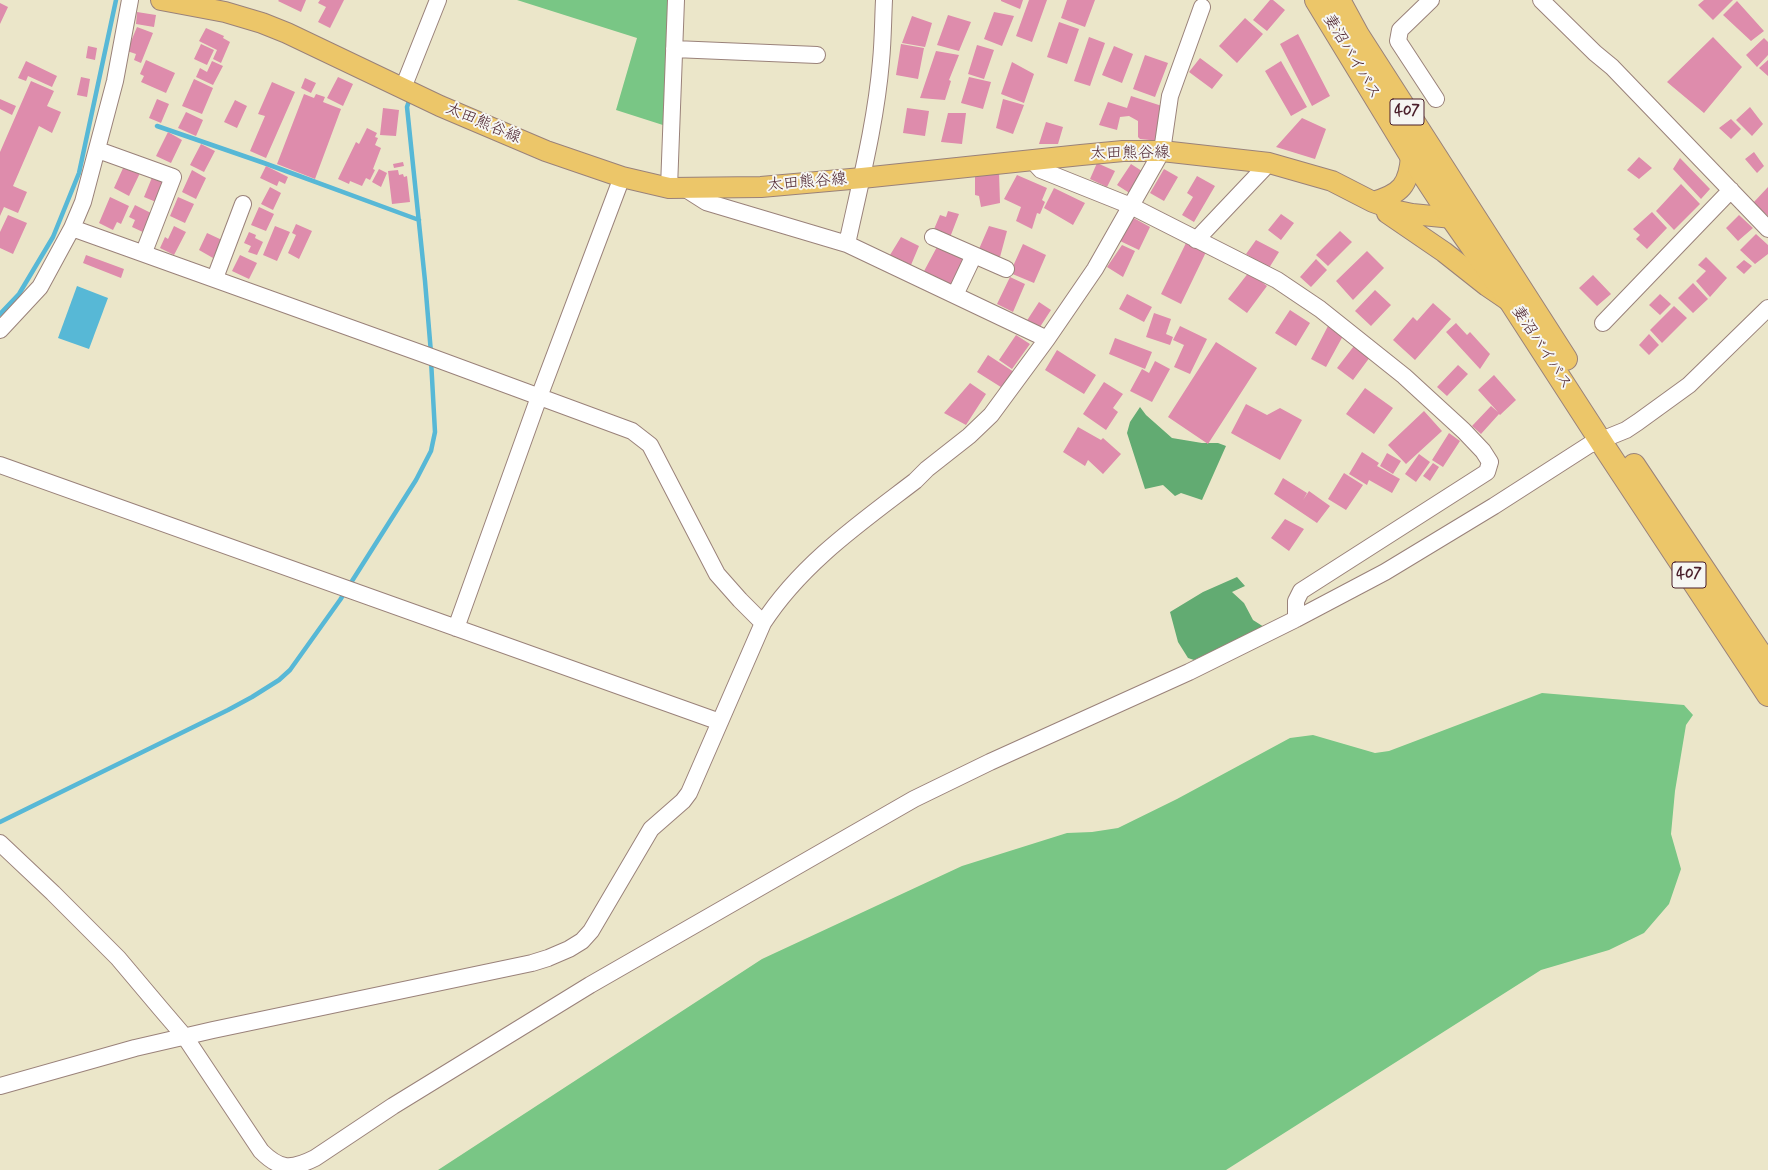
<!DOCTYPE html>
<html>
<head>
<meta charset="utf-8">
<style>
  body { margin:0 }
  canvas { display:block; background:#ebe6c9 }
</style>
</head>
<body>
<canvas width="1768" height="1170"></canvas>
<script>
const g = document.querySelector('canvas').getContext('2d');
g.lineJoin = 'round';
function fill(path, color) {
  g.fillStyle = color;
  g.fill(path, 'evenodd');
}
function strokePath(path, color, width, dash) {
  g.strokeStyle = color;
  g.lineWidth = width;
  g.lineCap = dash ? 'butt' : 'round';
  g.setLineDash(dash || []);
  g.stroke(path);
}
function drawText(font, color, halo, rows, align = 'center') {
  g.font = font + ' Mynerve,"Klee One",sans-serif';
  g.lineWidth = 4;
  g.setLineDash([]);
  g.textBaseline = 'middle';
  g.strokeStyle = halo;
  g.fillStyle = color;
  for (const [text, x, y, turn = 0] of rows) {
    g.save();
    g.translate(x, y);
    g.rotate((+turn || 0) * Math.PI / 180);
    g.textAlign = isNaN(turn) ? turn : align;
    if (halo) g.strokeText(text, 0, 0);
    g.fillText(text, 0, 0);
    g.restore();
  }
}
const green = new Path2D(`
  M 517,0 L 672,0 L 666,126 L 616,110 L 637,38 Z
  M 1542,693 L 1684,705 L 1693,715 L 1686,725 L 1675,791 L 1671,834 L 1681,869 L 1669,904 L 1644,933 L 1609,950 L 1541,970 L 1226,1170 L 438,1170 L 762,959 L 962,866 L 1067,833 L 1092,832 L 1118,828 L 1177,799 L 1290,738 L 1313,735 L 1375,753 L 1389,751 Z`);
const forest = new Path2D(`
  M 1140,407 L 1146,415 L 1172,438 L 1202,443 L 1218,443 L 1226,446 L 1202,500 L 1181,493 L 1175,496 L 1163,485 L 1145,489 L 1127,433 L 1130,422 Z
  M 1237,577 L 1245,586 L 1232,592 L 1244,603 L 1253,620 L 1264,627 L 1194,660 L 1188,658 L 1178,642 L 1170,612 L 1203,592 Z`);
const water = new Path2D(`
  M 77,286 L 108,298 L 89,349 L 58,338 Z`);
const stream = new Path2D(`
  M 410,98 L 407,107 L 425,281 L 431,353
  M 157,126 L 264,163 L 419,220
  M 0,314 L 19,294 L 53,237 L 79,173 L 116,0
  M 0,822 L 228,710 L 252,697 L 279,680 L 290,670 L 340,600 L 416,480 L 431,451 L 435,432 L 431,360`);
const building = new Path2D(`
  M 279,0 L 306,0 L 301,12 L 278,1 Z
  M 320,0 L 344,0 L 330,28 L 318,22 L 326,7 L 318,3 Z
  M 1001,0 L 1023,0 L 1020,9 L 1001,1 Z
  M 1029,0 L 1047,0 L 1032,42 L 1016,36 Z
  M 1067,0 L 1095,0 L 1085,27 L 1061,18 Z
  M 1270,0 L 1273,0 L 1285,10 L 1267,31 L 1253,20 Z
  M 1704,0 L 1733,0 L 1713,20 L 1698,5 Z
  M 1737,1 L 1764,31 L 1751,41 L 1723,15 Z
  M 0,3 L 8,7 L 0,24 Z
  M 137,12 L 156,15 L 154,27 L 136,24 Z
  M 994,12 L 1014,16 L 1002,46 L 984,39 Z
  M 948,15 L 971,22 L 959,51 L 937,45 Z
  M 912,16 L 932,23 L 925,47 L 902,43 Z
  M 1245,18 L 1263,34 L 1237,63 L 1219,46 Z
  M 1059,22 L 1079,29 L 1067,64 L 1047,57 Z
  M 137,27 L 153,33 L 141,63 L 134,60 L 136,54 L 127,51 Z
  M 206,28 L 224,36 L 223,38 L 230,42 L 221,63 L 213,59 L 217,50 L 199,41 Z
  M 1298,34 L 1330,96 L 1312,106 L 1280,44 Z
  M 1089,37 L 1105,43 L 1090,86 L 1074,81 Z
  M 1713,37 L 1742,67 L 1704,113 L 1667,82 Z
  M 1764,38 L 1768,42 L 1768,55 L 1757,67 L 1746,55 Z
  M 201,44 L 214,50 L 207,65 L 194,59 Z
  M 901,44 L 924,48 L 918,79 L 896,75 Z
  M 977,45 L 994,50 L 984,79 L 968,74 Z
  M 88,46 L 97,48 L 95,60 L 86,58 Z
  M 1114,46 L 1133,54 L 1122,83 L 1102,75 Z
  M 936,51 L 959,55 L 949,80 L 951,81 L 945,100 L 920,98 Z
  M 1145,55 L 1168,63 L 1155,97 L 1133,89 Z
  M 1200,58 L 1223,75 L 1212,89 L 1189,72 Z
  M 146,60 L 175,73 L 166,93 L 141,82 L 144,76 L 140,74 Z
  M 1768,60 L 1768,76 L 1759,68 Z
  M 26,61 L 57,76 L 52,87 L 28,76 L 26,81 L 18,78 Z
  M 212,61 L 223,66 L 213,85 L 196,77 L 200,68 L 207,72 Z
  M 1281,61 L 1307,107 L 1291,116 L 1265,71 Z
  M 1012,62 L 1034,74 L 1024,103 L 1001,94 Z
  M 81,77 L 90,79 L 87,97 L 77,95 Z
  M 338,77 L 353,84 L 343,106 L 327,98 Z
  M 969,77 L 991,82 L 983,109 L 961,103 Z
  M 305,78 L 316,83 L 311,93 L 301,88 Z
  M 194,79 L 213,88 L 202,114 L 182,106 Z
  M 31,81 L 54,91 L 47,106 L 61,112 L 52,133 L 39,126 L 13,186 L 27,192 L 18,213 L 4,207 L 0,216 L 0,152 Z
  M 272,82 L 295,92 L 266,158 L 250,151 L 265,116 L 258,114 Z
  M 304,94 L 314,98 L 316,94 L 325,97 L 323,102 L 341,109 L 315,179 L 277,164 Z
  M 1131,96 L 1162,106 L 1159,141 L 1140,139 L 1138,137 L 1138,121 L 1129,116 L 1120,117 L 1117,130 L 1099,125 L 1108,102 L 1127,108 Z
  M 0,99 L 16,106 L 12,115 L 0,109 Z
  M 157,99 L 169,104 L 161,123 L 149,118 Z
  M 1003,99 L 1024,105 L 1013,134 L 996,128 Z
  M 235,100 L 247,106 L 237,128 L 224,122 Z
  M 1750,107 L 1763,124 L 1752,136 L 1736,120 Z
  M 383,108 L 399,110 L 396,136 L 380,135 Z
  M 907,108 L 929,111 L 925,136 L 903,133 Z
  M 186,112 L 203,120 L 196,136 L 178,128 Z
  M 948,113 L 966,113 L 962,144 L 941,142 Z
  M 1302,118 L 1326,129 L 1315,159 L 1276,147 Z
  M 1731,119 L 1741,129 L 1731,139 L 1719,128 Z
  M 1046,122 L 1063,127 L 1058,144 L 1039,144 Z
  M 367,128 L 377,133 L 375,137 L 378,138 L 375,145 L 381,148 L 373,169 L 375,170 L 370,180 L 366,178 L 362,186 L 350,181 L 349,184 L 338,179 L 356,142 L 359,144 Z
  M 168,132 L 182,140 L 171,163 L 156,156 Z
  M 201,144 L 215,151 L 204,172 L 190,165 Z
  M 1754,152 L 1764,166 L 1757,173 L 1745,159 Z
  M 1639,157 L 1652,168 L 1639,179 L 1627,170 Z
  M 1680,158 L 1710,189 L 1701,199 L 1673,169 Z
  M 403,162 L 404,166 L 394,168 L 393,164 Z
  M 1097,163 L 1115,171 L 1107,187 L 1090,179 Z
  M 1131,164 L 1145,173 L 1131,194 L 1117,185 Z
  M 124,166 L 140,173 L 129,196 L 114,188 Z
  M 266,166 L 288,177 L 285,184 L 279,181 L 277,186 L 260,178 Z
  M 379,169 L 387,173 L 381,187 L 372,182 Z
  M 1164,169 L 1178,177 L 1164,201 L 1150,193 Z
  M 192,170 L 206,178 L 196,199 L 182,192 Z
  M 398,170 L 399,175 L 403,174 L 404,177 L 407,176 L 410,202 L 392,204 L 388,171 Z
  M 999,172 L 1000,203 L 981,207 L 979,196 L 975,195 L 975,176 Z
  M 153,175 L 165,180 L 156,202 L 144,197 Z
  M 1017,175 L 1047,188 L 1042,200 L 1045,202 L 1040,214 L 1037,213 L 1032,229 L 1016,221 L 1021,207 L 1004,199 Z
  M 1197,176 L 1215,186 L 1194,222 L 1182,215 L 1193,197 L 1187,193 Z
  M 1681,184 L 1700,204 L 1674,230 L 1656,211 Z
  M 270,187 L 281,193 L 273,210 L 261,204 Z
  M 1768,187 L 1768,216 L 1753,203 Z
  M 1054,188 L 1085,203 L 1073,225 L 1044,208 Z
  M 110,197 L 129,206 L 121,224 L 117,222 L 113,230 L 99,223 Z
  M 178,197 L 194,204 L 185,223 L 170,216 Z
  M 135,205 L 153,214 L 145,233 L 132,227 L 135,220 L 129,217 Z
  M 259,207 L 274,214 L 266,231 L 251,225 Z
  M 948,211 L 959,214 L 949,240 L 932,234 L 940,215 L 946,217 Z
  M 1652,212 L 1667,228 L 1647,249 L 1636,239 L 1640,235 L 1633,229 Z
  M 1281,214 L 1294,223 L 1281,240 L 1268,230 Z
  M 8,215 L 27,223 L 13,254 L 0,248 L 0,232 Z
  M 1739,215 L 1753,228 L 1738,241 L 1726,228 Z
  M 1130,216 L 1150,227 L 1139,250 L 1118,240 Z
  M 296,224 L 312,231 L 299,259 L 288,253 L 296,235 L 292,233 Z
  M 174,226 L 186,232 L 174,255 L 160,248 L 165,237 L 168,239 Z
  M 275,226 L 290,232 L 277,261 L 263,255 Z
  M 989,226 L 1007,231 L 1000,257 L 979,249 Z
  M 1340,231 L 1352,242 L 1328,266 L 1316,255 Z
  M 249,232 L 256,235 L 255,238 L 263,242 L 257,255 L 248,252 L 251,246 L 244,243 Z
  M 207,233 L 222,240 L 213,258 L 199,250 Z
  M 1756,234 L 1768,245 L 1768,254 L 1755,264 L 1740,250 Z
  M 901,237 L 919,246 L 911,265 L 890,255 Z
  M 1256,240 L 1279,252 L 1269,268 L 1246,254 Z
  M 1186,243 L 1206,252 L 1181,304 L 1161,294 Z
  M 1023,244 L 1046,255 L 1034,283 L 1010,273 Z
  M 938,245 L 966,255 L 952,287 L 923,273 Z
  M 1122,245 L 1135,251 L 1123,277 L 1107,267 Z
  M 1367,251 L 1384,268 L 1353,300 L 1336,281 Z
  M 86,255 L 124,269 L 121,278 L 83,263 Z
  M 240,255 L 257,263 L 249,279 L 232,271 Z
  M 1706,257 L 1727,278 L 1710,297 L 1696,281 L 1706,271 L 1698,265 Z
  M 1316,259 L 1327,270 L 1311,287 L 1300,277 Z
  M 1744,260 L 1752,266 L 1744,274 L 1736,267 Z
  M 1249,272 L 1267,286 L 1247,313 L 1228,299 Z
  M 1593,275 L 1611,294 L 1597,306 L 1579,288 Z
  M 1010,277 L 1025,284 L 1013,312 L 997,304 Z
  M 1693,283 L 1708,299 L 1693,313 L 1678,298 Z
  M 1375,290 L 1391,305 L 1371,326 L 1355,311 Z
  M 1127,294 L 1152,307 L 1144,322 L 1119,309 Z
  M 1660,294 L 1671,304 L 1660,315 L 1649,305 Z
  M 1039,302 L 1051,310 L 1038,330 L 1026,322 Z
  M 1433,303 L 1451,319 L 1415,360 L 1393,340 L 1413,317 L 1417,321 Z
  M 1674,306 L 1687,318 L 1662,343 L 1650,330 Z
  M 1290,310 L 1310,323 L 1296,346 L 1275,333 Z
  M 1154,313 L 1171,319 L 1166,334 L 1173,337 L 1170,345 L 1146,337 Z
  M 1456,323 L 1467,335 L 1470,332 L 1490,354 L 1480,369 L 1446,332 Z
  M 1180,326 L 1207,339 L 1190,374 L 1174,367 L 1184,345 L 1173,340 Z
  M 1328,326 L 1344,334 L 1326,367 L 1311,359 Z
  M 1649,334 L 1659,345 L 1649,355 L 1639,345 Z
  M 1016,335 L 1030,344 L 1012,369 L 999,360 Z
  M 1115,338 L 1152,352 L 1145,369 L 1109,354 Z
  M 1216,342 L 1257,368 L 1208,444 L 1168,417 Z
  M 1354,346 L 1370,357 L 1353,380 L 1337,368 Z
  M 1057,350 L 1096,375 L 1084,394 L 1045,370 Z
  M 988,355 L 1014,372 L 1004,389 L 977,372 Z
  M 1155,361 L 1170,369 L 1152,402 L 1130,391 L 1142,369 L 1149,373 Z
  M 1458,365 L 1468,374 L 1447,396 L 1437,387 Z
  M 1494,375 L 1516,400 L 1500,415 L 1499,414 L 1481,434 L 1472,426 L 1491,406 L 1498,412 L 1478,390 Z
  M 1104,382 L 1123,394 L 1113,408 L 1118,412 L 1106,430 L 1083,414 Z
  M 970,383 L 986,394 L 966,425 L 944,413 Z
  M 1365,388 L 1393,408 L 1374,434 L 1346,414 Z
  M 1246,404 L 1267,415 L 1280,408 L 1302,420 L 1280,460 L 1231,433 Z
  M 1424,411 L 1442,431 L 1406,464 L 1388,445 Z
  M 1078,427 L 1101,440 L 1103,438 L 1121,454 L 1103,474 L 1088,460 L 1085,466 L 1063,452 Z
  M 1449,433 L 1460,441 L 1443,467 L 1432,460 Z
  M 1362,452 L 1379,463 L 1377,466 L 1400,479 L 1392,493 L 1369,480 L 1367,485 L 1349,474 Z
  M 1387,453 L 1401,461 L 1393,474 L 1380,466 Z
  M 1419,454 L 1430,462 L 1416,482 L 1405,474 Z
  M 1433,463 L 1439,467 L 1430,481 L 1423,476 Z
  M 1344,473 L 1363,485 L 1346,510 L 1328,499 Z
  M 1283,478 L 1307,493 L 1303,500 L 1309,491 L 1330,506 L 1317,523 L 1274,494 Z
  M 1285,519 L 1304,529 L 1289,551 L 1271,538 Z`);
const minor = new Path2D(`
  M 1431,0 L 1400,30 L 1398,41 L 1436,99
  M 1541,0 L 1595,53 L 1612,67 L 1768,229
  M 674,49 L 817,55
  M 403,88 L 438,0
  M 98,150 L 173,177 L 144,252
  M 1031,159 L 1041,170 L 1131,206 L 1277,280 L 1320,309 L 1404,376 L 1464,431 L 1483,451 L 1490,462 L 1487,472 L 1301,591 L 1296,601 L 1296,619
  M 669,188 L 676,0
  M 684,188 L 706,202 L 847,244 L 1047,339
  M 72,228 L 426,355 L 632,431 L 650,445 L 717,574 L 740,600 L 763,623
  M 933,237 L 1006,269
  M 1196,240 L 1269,163
  M 847,244 C 860,184 876,122 881,61 C 883,41 883,20 884,0
  M 215,278 L 243,204
  M 955,295 L 974,255
  M 1603,323 L 1731,190
  M 0,330 L 40,287 L 72,228 L 83,202 L 115,81 L 130,0
  M 0,465 L 720,722
  M 456,628 L 539,397 L 622,177
  M 0,843 L 53,893 L 118,958 L 161,1009 L 185,1037 L 261,1151 C 280,1170 291,1170 315,1158 L 393,1106 L 590,985 L 914,799 L 990,762 L 1189,672 L 1296,619 L 1385,572 L 1494,506 L 1589,445 L 1626,430 L 1638,422 L 1689,385 L 1768,308
  M 0,1086 L 135,1048 L 213,1030 L 532,963 L 548,958 L 569,949 L 582,941 L 591,931 L 651,829 L 683,801 L 689,793 L 763,623 C 801,564 860,523 915,481 L 927,469 L 969,436 L 991,415 L 1047,339 L 1095,269 L 1162,151 L 1170,96 L 1202,7`);
const major = new Path2D(`
  M 161,0 L 225,12 L 262,23 L 287,33 L 440,106 L 546,151 L 622,177 L 669,188 L 761,187 L 862,178 L 1081,155 L 1123,151 L 1162,151 L 1269,163 L 1332,181 L 1373,202 L 1398,211 L 1412,214 L 1463,219
  M 1373,202 C 1401,194 1409,185 1411,156
  M 1387,213 L 1444,252 L 1487,286 L 1509,301`);
const highway = new Path2D(`
  M 1316,0 L 1411,156 L 1451,217 L 1510,301 L 1607,451 L 1768,695
  M 1339,0 L 1358,35 L 1566,359
  M 1634,465 L 1768,665`);
const shields = [
  [1407,112,34],
  [1689,575,34]
];
const shieldNames = [
  ["407",1407,112],
  ["407",1689,575]
];
const streetNames = [
  ["妻沼バイパス",1351,57,59],
  ["太田熊谷線",483,124,23],
  ["太田熊谷線",1130,154,-1],
  ["太田熊谷線",807,183,-5],
  ["妻沼バイパス",1541,348,57]
];
fill(green, '#79c685');
fill(forest, '#62ab72');
fill(water, '#57b8d6');
strokePath(stream, '#57b8d6', 4.5);
fill(building, '#de8cac');
strokePath(minor, '#9a827a', 18);
strokePath(major, '#9a827a', 22);
strokePath(highway, '#9a827a', 24);
strokePath(minor, '#fff', 16);
strokePath(major, '#ecc669', 20);
strokePath(highway, '#ecc669', 22);
for (const [x, y, w] of shields) {
  const box = new Path2D();
  box.roundRect(x - w / 2, y - 13, w, 26, 3);
  g.fillStyle = '#f6f6f2';
  g.fill(box);
  strokePath(box, '#4a1f2b', 1);
}
drawText('bold 15px', '#4a1f2b', null, shieldNames);
drawText('16px', '#4a1f2b', '#f6f6f2', streetNames);
</script>
</body>
</html>
